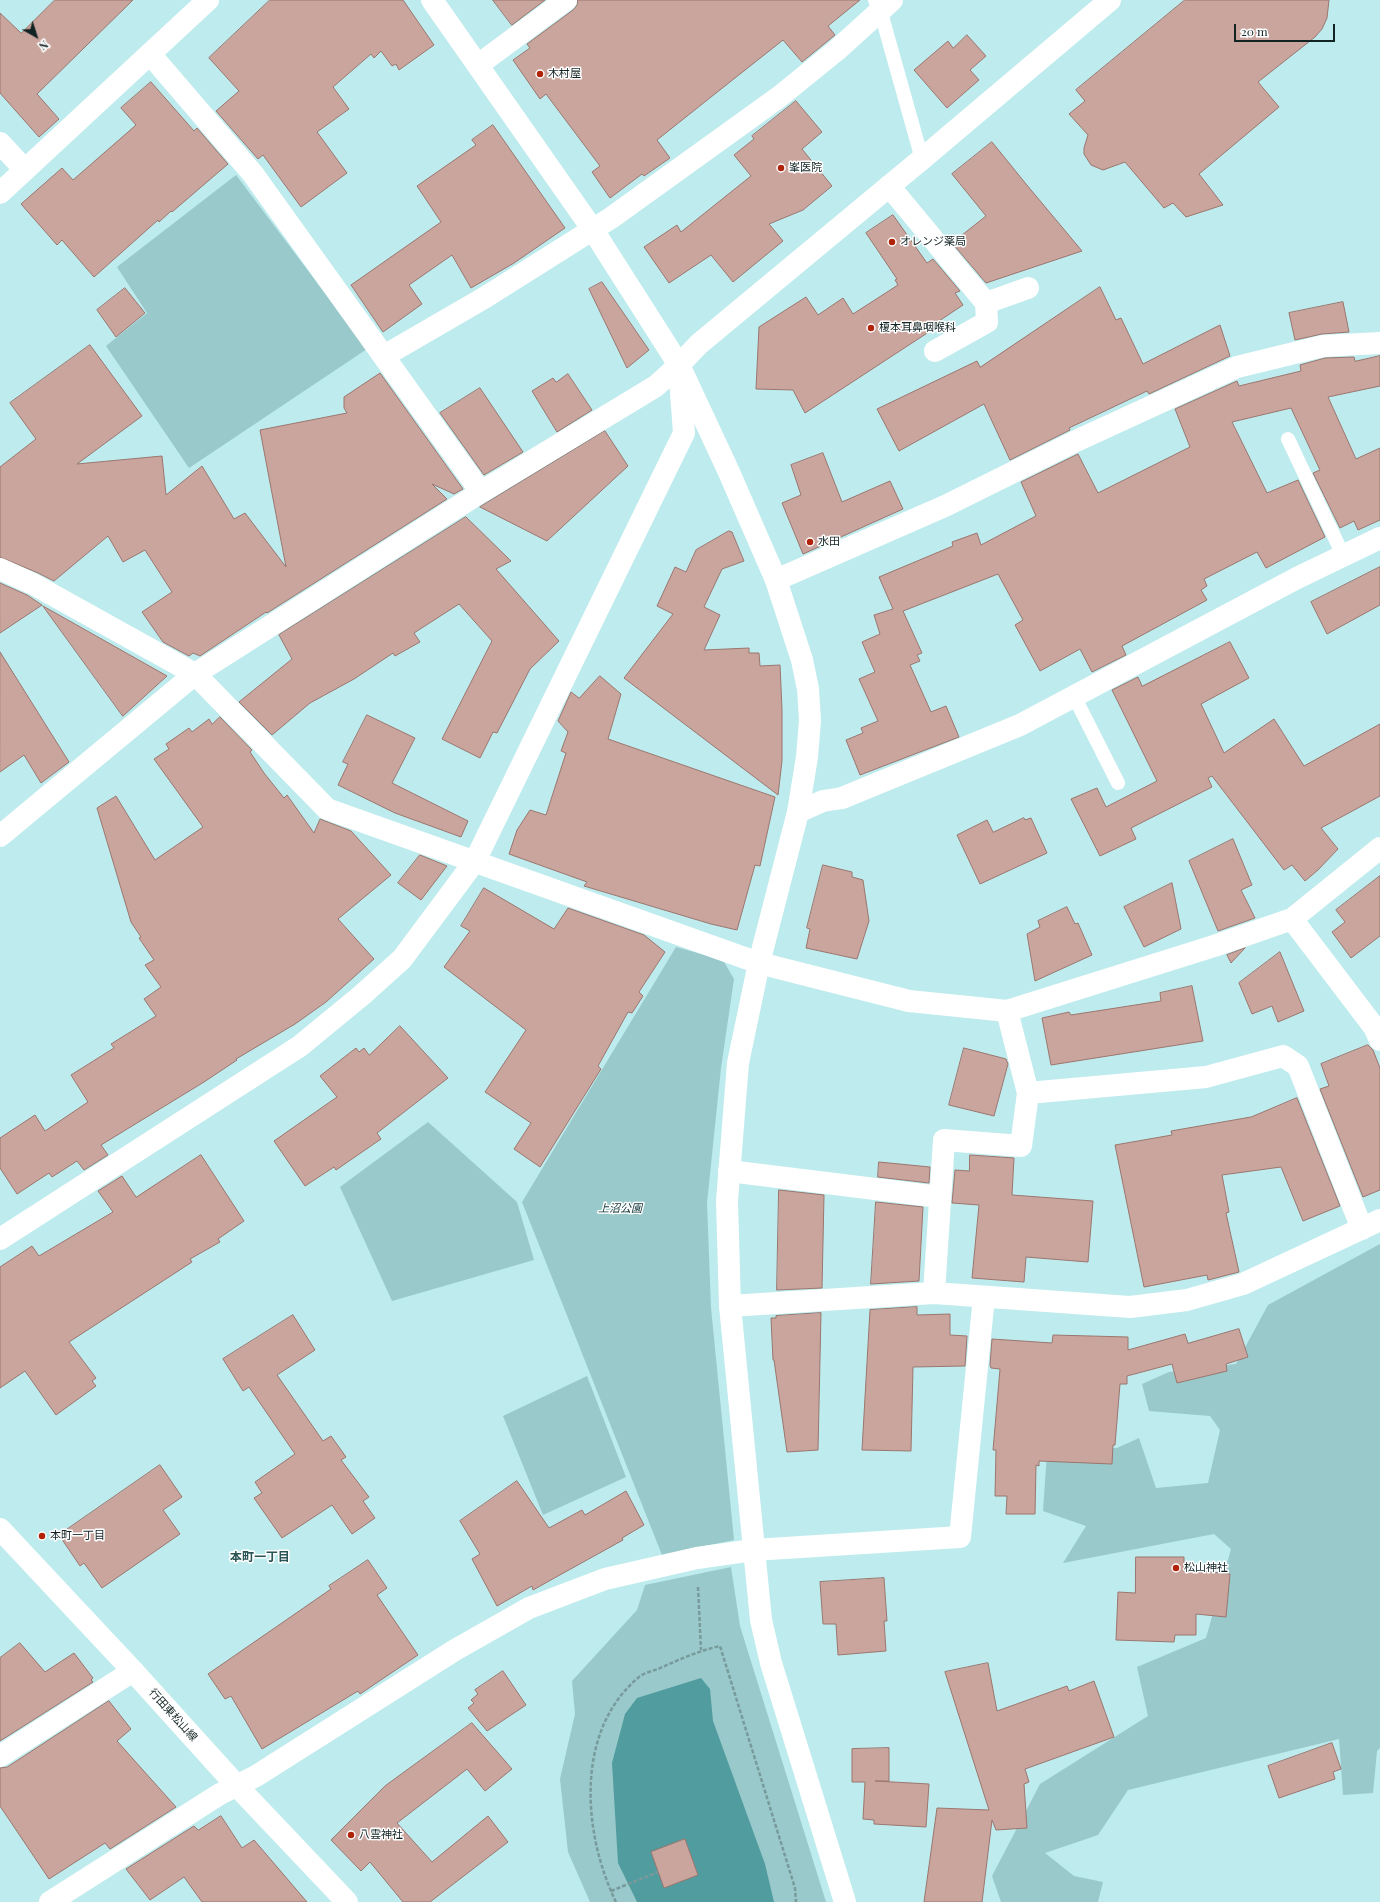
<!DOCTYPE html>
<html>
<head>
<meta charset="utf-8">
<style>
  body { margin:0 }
  #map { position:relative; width:1380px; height:1902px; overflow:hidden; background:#beebed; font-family:"Playfair Display",serif }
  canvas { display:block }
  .north { position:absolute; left:16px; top:16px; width:40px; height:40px; -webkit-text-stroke:3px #fff; paint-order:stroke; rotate:141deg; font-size:11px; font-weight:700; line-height:16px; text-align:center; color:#122324 }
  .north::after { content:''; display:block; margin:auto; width:14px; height:18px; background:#122324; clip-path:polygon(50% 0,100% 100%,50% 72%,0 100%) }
  .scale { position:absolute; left:1234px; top:24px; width:101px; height:18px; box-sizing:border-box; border:2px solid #122324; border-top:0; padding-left:5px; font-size:12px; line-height:14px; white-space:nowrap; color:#122324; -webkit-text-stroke:3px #fff; paint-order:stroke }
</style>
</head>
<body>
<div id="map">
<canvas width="1380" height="1902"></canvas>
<div class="north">N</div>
<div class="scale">20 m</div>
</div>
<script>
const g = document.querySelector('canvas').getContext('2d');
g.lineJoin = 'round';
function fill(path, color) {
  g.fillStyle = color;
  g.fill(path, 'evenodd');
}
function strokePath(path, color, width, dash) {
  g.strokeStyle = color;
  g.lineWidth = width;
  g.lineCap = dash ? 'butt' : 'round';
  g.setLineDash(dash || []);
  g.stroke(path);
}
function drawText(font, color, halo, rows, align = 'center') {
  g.font = font + ' "Playfair Display","Noto Sans JP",serif';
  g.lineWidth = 3;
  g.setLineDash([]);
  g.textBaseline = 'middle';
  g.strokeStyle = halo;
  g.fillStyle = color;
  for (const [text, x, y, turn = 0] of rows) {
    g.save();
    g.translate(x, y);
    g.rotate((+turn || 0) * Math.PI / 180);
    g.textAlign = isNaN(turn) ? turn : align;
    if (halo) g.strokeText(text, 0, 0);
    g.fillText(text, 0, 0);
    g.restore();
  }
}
const green = new Path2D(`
  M 236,175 L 367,349 L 189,468 L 106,346 L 147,313 L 117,267 Z
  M 676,947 L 723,960 L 734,979 L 721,1068 L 707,1203 L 711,1308 L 734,1540 L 662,1555 L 522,1202 Z
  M 428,1122 L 517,1202 L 534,1260 L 392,1301 L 340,1187 Z
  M 1380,1244 L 1380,1748 L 1377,1751 L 1373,1793 L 1343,1795 L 1339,1739 L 1128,1790 L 1098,1835 L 1045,1853 L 1074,1876 L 1103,1882 L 1098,1902 L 1001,1902 L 992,1876 L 1040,1784 L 1148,1716 L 1137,1667 L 1206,1638 L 1231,1549 L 1214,1534 L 1063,1563 L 1086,1526 L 1043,1511 L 1049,1423 L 1066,1451 L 1117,1448 L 1139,1438 L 1156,1488 L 1208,1483 L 1220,1430 L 1210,1416 L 1149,1411 L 1142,1384 L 1169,1372 L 1236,1364 L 1268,1305 Z
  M 587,1376 L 626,1477 L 543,1515 L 503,1416 Z
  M 731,1567 L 740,1626 L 826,1902 L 590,1902 L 568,1852 L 560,1779 L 575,1714 L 572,1681 L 637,1610 L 645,1585 Z`);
const water = new Path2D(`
  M 701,1678 L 710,1689 L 713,1721 L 765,1864 L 774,1902 L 637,1902 L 618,1863 L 612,1763 L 625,1714 L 637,1698 Z`);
const building = new Path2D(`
  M 55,0 L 133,0 L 37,94 L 59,119 L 39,137 L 0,93 L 0,13 L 21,33 Z
  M 270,0 L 403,0 L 434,45 L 399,70 L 396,64 L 392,66 L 381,51 L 374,58 L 371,54 L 333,87 L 349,109 L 317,132 L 347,173 L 301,207 L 263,155 L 258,159 L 216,111 L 239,91 L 209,58 Z
  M 493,0 L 545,0 L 512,25 Z
  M 578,0 L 860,0 L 828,26 L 835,35 L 802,62 L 783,40 L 711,97 L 657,140 L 670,158 L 644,176 L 642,174 L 610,198 L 592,172 L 600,166 L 546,94 L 540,99 L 513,60 L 530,48 L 527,44 L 573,10 L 577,5 Z
  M 1185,0 L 1329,0 L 1327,18 L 1322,29 L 1315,37 L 1258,82 L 1279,107 L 1199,174 L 1223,205 L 1186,217 L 1173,203 L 1164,208 L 1125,162 L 1103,170 L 1091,165 L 1084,154 L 1084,148 L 1088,135 L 1069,114 L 1085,101 L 1076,90 Z
  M 967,35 L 986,56 L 970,70 L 979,80 L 947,108 L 914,70 L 948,41 L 953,48 Z
  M 151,82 L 194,131 L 197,128 L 228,164 L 172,212 L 171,211 L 159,222 L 158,220 L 94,277 L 62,240 L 57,245 L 21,204 L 62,168 L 73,180 L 136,125 L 121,108 Z
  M 796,101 L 822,132 L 802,149 L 832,186 L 803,210 L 769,224 L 783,241 L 733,282 L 711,255 L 669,283 L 644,247 L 677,225 L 681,232 L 751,176 L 734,155 L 754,139 L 752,136 Z
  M 493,125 L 565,228 L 514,263 L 471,288 L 452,255 L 409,285 L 422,304 L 383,332 L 351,285 L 441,222 L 417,186 L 476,145 L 472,140 Z
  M 992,142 L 1026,184 L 1082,251 L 986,283 L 952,243 L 986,216 L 952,174 Z
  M 893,215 L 927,263 L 933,259 L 960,291 L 955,293 L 963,305 L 939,321 L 941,324 L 805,413 L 793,390 L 756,389 L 759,327 L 806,297 L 818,315 L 843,298 L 853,314 L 898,285 L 895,280 L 897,279 L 866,233 Z
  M 602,282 L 649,350 L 627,368 L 589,289 Z
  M 1100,287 L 1116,320 L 1121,318 L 1143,364 L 1220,325 L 1230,356 L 1149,394 L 1147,391 L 1069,428 L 1070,430 L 1010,460 L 984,404 L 899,451 L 877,409 L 977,361 L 980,367 Z
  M 125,288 L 145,313 L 116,337 L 97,310 Z
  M 1343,302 L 1349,332 L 1322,334 L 1295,340 L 1289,313 Z
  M 90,345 L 142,416 L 77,464 L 162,456 L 166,495 L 202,466 L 234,519 L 245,513 L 286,567 L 260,430 L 347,413 L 344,408 L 344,397 L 380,373 L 463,489 L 454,494 L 432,484 L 447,499 L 267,613 L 266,612 L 200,656 L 193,653 L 189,656 L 163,642 L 142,612 L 172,592 L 145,550 L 123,562 L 108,536 L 54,581 L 38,573 L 0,557 L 0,467 L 36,439 L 10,403 Z
  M 1380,356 L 1380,386 L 1328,397 L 1356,459 L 1380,448 L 1380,520 L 1358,530 L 1354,521 L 1340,528 L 1313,473 L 1320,470 L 1291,408 L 1232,422 L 1267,493 L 1298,480 L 1325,537 L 1266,568 L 1257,552 L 1204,579 L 1207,586 L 1201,590 L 1207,600 L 1122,646 L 1126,655 L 1092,672 L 1080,649 L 1040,671 L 1015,625 L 1023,620 L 998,574 L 903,611 L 922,653 L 917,655 L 920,661 L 910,665 L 931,712 L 946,706 L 959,737 L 860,775 L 846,740 L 863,733 L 861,728 L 878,721 L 859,679 L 875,672 L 862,642 L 880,634 L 874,615 L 893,609 L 879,577 L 953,546 L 952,542 L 977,533 L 981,545 L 1036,516 L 1021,482 L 1078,454 L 1098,493 L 1190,447 L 1175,409 L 1237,381 L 1239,386 L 1301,371 L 1300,365 L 1325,358 L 1354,357 L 1355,361 Z
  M 568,374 L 592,410 L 557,432 L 532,391 L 553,378 L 556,382 Z
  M 480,388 L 523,452 L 484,475 L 440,413 Z
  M 605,431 L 628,466 L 547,541 L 480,507 Z
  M 823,453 L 842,502 L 890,481 L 903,509 L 803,554 L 782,503 L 801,495 L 791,465 Z
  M 466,517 L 511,561 L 496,569 L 559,641 L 530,669 L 497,733 L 493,732 L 480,758 L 442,739 L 492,641 L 459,604 L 414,633 L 420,642 L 395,656 L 393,653 L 354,679 L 310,703 L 272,735 L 239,702 L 292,659 L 279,635 Z
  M 729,531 L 732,532 L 744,561 L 722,569 L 704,607 L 720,615 L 704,650 L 749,648 L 749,653 L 759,653 L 760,666 L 780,665 L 782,709 L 782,761 L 778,795 L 624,678 L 673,614 L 657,606 L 675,567 L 686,572 L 696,550 Z
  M 1380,567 L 1380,605 L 1327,634 L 1311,602 Z
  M 0,583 L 27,595 L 42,605 L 0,633 Z
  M 43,606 L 167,676 L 123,716 Z
  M 1230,642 L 1249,678 L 1201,704 L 1224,753 L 1274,719 L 1304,766 L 1380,724 L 1380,796 L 1321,828 L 1338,849 L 1318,870 L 1305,881 L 1292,865 L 1284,870 L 1212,776 L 1208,778 L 1212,787 L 1131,828 L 1136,839 L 1100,856 L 1071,799 L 1097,788 L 1106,807 L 1157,781 L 1112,690 L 1138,677 L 1142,686 Z
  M 0,652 L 69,762 L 41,783 L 24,755 L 0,772 Z
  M 600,676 L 621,694 L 608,739 L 775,797 L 760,866 L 755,865 L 737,930 L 711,924 L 584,886 L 587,882 L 509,854 L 517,830 L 530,810 L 546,815 L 566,753 L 561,751 L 568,732 L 558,721 L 571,692 L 579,698 Z
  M 367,715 L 415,738 L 392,783 L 468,821 L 461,837 L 395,813 L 338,785 L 348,764 L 343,762 Z
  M 220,717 L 252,750 L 250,752 L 264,773 L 284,798 L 287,795 L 314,833 L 320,819 L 351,831 L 391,875 L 338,919 L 374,959 L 326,1002 L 295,1024 L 236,1059 L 237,1060 L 204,1082 L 101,1145 L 108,1155 L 84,1170 L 77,1161 L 52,1177 L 49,1173 L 17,1194 L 0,1168 L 0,1138 L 35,1115 L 45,1131 L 88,1102 L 71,1075 L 114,1048 L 111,1044 L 156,1016 L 144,999 L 161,987 L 145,965 L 154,960 L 139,938 L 141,937 L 131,922 L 97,808 L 116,796 L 155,860 L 203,827 L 154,759 L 169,749 L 166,744 L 189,728 L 192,732 L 209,719 L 212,724 Z
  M 1024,818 L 1025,820 L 1031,818 L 1047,853 L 980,884 L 957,835 L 987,820 L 993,832 Z
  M 1233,839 L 1252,885 L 1241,890 L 1255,918 L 1218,931 L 1189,861 Z
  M 420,855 L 447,866 L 421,900 L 398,883 Z
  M 823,865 L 852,872 L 852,877 L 863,880 L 869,921 L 857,959 L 806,948 L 810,929 L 807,928 Z
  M 1380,876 L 1380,936 L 1351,958 L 1332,932 L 1345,922 L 1336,910 Z
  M 1172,883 L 1181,929 L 1144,947 L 1124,907 Z
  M 484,888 L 554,929 L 568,908 L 644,935 L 665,952 L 639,992 L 643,996 L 632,1013 L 628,1012 L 598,1066 L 601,1069 L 540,1167 L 514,1149 L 531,1123 L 485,1092 L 526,1030 L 444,967 L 470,931 L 461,926 Z
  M 1067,907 L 1075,924 L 1078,923 L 1092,955 L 1035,981 L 1027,934 L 1040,927 L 1038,921 Z
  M 1245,948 L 1231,963 L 1227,955 Z
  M 1280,952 L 1304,1011 L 1278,1022 L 1272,1006 L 1252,1014 L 1239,983 Z
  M 1192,986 L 1203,1041 L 1051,1065 L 1042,1018 L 1069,1012 L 1071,1015 L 1161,1001 L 1160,993 Z
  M 400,1026 L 448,1078 L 377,1133 L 381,1139 L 336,1170 L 334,1167 L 305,1186 L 274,1141 L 337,1097 L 320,1076 L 356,1048 L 359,1052 L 364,1048 L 369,1055 Z
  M 1368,1045 L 1373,1050 L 1380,1068 L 1380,1190 L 1363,1197 L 1320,1089 L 1329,1086 L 1321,1064 Z
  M 964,1048 L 1006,1059 L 1008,1064 L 994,1116 L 949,1105 Z
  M 1297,1098 L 1340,1206 L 1303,1221 L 1281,1167 L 1222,1175 L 1229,1212 L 1226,1213 L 1239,1272 L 1208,1280 L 1207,1275 L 1144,1287 L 1115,1145 L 1172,1135 L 1171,1131 L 1251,1117 Z
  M 201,1155 L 244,1221 L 218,1239 L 220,1242 L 190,1259 L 192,1262 L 69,1342 L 96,1378 L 92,1381 L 96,1386 L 56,1415 L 25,1371 L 0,1388 L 0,1267 L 32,1246 L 39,1256 L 113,1212 L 98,1191 L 122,1176 L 136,1197 Z
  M 970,1155 L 1014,1158 L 1012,1195 L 1093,1201 L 1088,1262 L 1026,1257 L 1024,1282 L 972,1278 L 979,1205 L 952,1203 L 955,1170 L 969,1171 Z
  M 879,1162 L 930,1167 L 929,1183 L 878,1177 Z
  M 779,1190 L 824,1195 L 822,1288 L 777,1290 Z
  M 876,1202 L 923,1207 L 919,1281 L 871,1284 Z
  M 917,1307 L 917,1315 L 950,1314 L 950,1335 L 967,1336 L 965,1366 L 913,1367 L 911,1451 L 862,1450 L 870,1310 Z
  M 821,1313 L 818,1450 L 787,1452 L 774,1360 L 773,1360 L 771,1318 L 776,1318 L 776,1316 Z
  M 293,1315 L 315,1350 L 277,1375 L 323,1441 L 331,1436 L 346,1457 L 341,1460 L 369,1497 L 363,1501 L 375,1518 L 352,1534 L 332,1505 L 282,1538 L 254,1498 L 262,1493 L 255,1482 L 295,1454 L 249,1387 L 243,1391 L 223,1359 Z
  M 1239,1329 L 1248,1357 L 1226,1364 L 1227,1371 L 1177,1383 L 1172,1364 L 1127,1376 L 1127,1384 L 1120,1384 L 1115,1445 L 1113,1445 L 1112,1464 L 1039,1461 L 1039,1466 L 1036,1465 L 1035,1514 L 1006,1514 L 1007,1496 L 995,1496 L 996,1450 L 993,1450 L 1000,1369 L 991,1368 L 990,1365 L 992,1339 L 1052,1343 L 1053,1335 L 1128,1337 L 1128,1350 L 1185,1334 L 1188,1343 Z
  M 160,1465 L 182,1497 L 163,1510 L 180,1534 L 102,1588 L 84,1563 L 80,1566 L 59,1535 Z
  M 517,1481 L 549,1528 L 582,1510 L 585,1515 L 626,1491 L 644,1525 L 622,1538 L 623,1540 L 558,1576 L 533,1590 L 532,1586 L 497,1606 L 472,1559 L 480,1554 L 460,1521 Z
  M 1136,1557 L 1184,1557 L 1184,1569 L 1230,1574 L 1226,1617 L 1196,1614 L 1196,1635 L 1175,1635 L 1174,1642 L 1116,1640 L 1118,1592 L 1135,1593 Z
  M 368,1560 L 387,1588 L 377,1595 L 418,1655 L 360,1694 L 358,1691 L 262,1749 L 231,1696 L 225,1699 L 208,1674 L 331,1589 L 329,1586 Z
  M 884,1578 L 887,1621 L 884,1621 L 886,1651 L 838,1655 L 836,1624 L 823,1624 L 820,1582 Z
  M 20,1643 L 45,1672 L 74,1653 L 93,1678 L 91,1680 L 93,1682 L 0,1741 L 0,1658 Z
  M 988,1663 L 997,1711 L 1067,1686 L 1069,1691 L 1094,1681 L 1114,1737 L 1025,1769 L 1029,1782 L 1024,1784 L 1027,1828 L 996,1830 L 992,1820 L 982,1902 L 924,1902 L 937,1808 L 989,1810 L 945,1672 Z
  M 503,1671 L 526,1705 L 487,1731 L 468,1708 L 474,1703 L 471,1700 L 478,1694 L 475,1690 Z
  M 109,1701 L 131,1729 L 117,1741 L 176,1807 L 110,1849 L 105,1843 L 49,1879 L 0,1806 L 0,1768 L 7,1767 Z
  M 472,1723 L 512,1769 L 485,1791 L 467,1769 L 397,1823 L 432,1862 L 488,1816 L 508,1842 L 430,1902 L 403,1902 L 370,1862 L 361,1871 L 331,1840 L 385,1786 Z
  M 1332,1743 L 1341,1769 L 1333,1772 L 1335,1779 L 1279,1798 L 1268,1766 Z
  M 889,1748 L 889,1781 L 875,1781 L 929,1784 L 926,1827 L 874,1824 L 874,1820 L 863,1819 L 865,1782 L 852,1782 L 852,1749 Z
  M 221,1816 L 242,1848 L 254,1840 L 307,1902 L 202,1902 L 184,1877 L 150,1900 L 126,1869 L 194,1826 L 198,1830 Z
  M 685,1839 L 698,1875 L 664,1888 L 651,1852 Z`);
const path = new Path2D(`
  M 698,1587 L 701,1650
  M 611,1891 L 658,1872
  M 616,1902 C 583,1834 574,1731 639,1677 C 644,1673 652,1671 658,1669 C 678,1660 698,1651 720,1646 L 795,1888 L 796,1902`);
const service = new Path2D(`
  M 875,0 L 883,20 L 922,159
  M 1288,439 L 1343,555
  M 1074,696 L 1118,783`);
const minor = new Path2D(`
  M 150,54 L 253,174 L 481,492
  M 478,65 L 566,0
  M 0,143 L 25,170
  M 889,186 L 986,303 L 987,322 L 935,351
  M 0,193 L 208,0
  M 986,303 L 1028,288
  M 384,356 L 484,298 L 611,218 L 779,97 L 837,50 L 892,0
  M 0,569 L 33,584 L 195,674 L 327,809 L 759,963 L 909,1001 L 1007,1011 L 1214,946 L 1292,919 L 1380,848
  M 776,580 L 945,506 L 1076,441 L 1237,367 L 1323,346 L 1380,343
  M 798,812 L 823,801 L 842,798 L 1020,725 L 1297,578 L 1380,538
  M 0,836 L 195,674 L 481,492 L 656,386 L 679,365
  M 1292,919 L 1374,1027 L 1380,1040
  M 1028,1093 L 1206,1077 L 1283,1056 L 1298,1066 L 1362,1229
  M 729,1171 L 940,1197
  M 0,1239 L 300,1046 L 362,995 L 402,959 L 475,861 L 684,433 L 679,366
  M 934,1293 L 944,1140 L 1021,1146 L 1028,1093 L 1007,1011
  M 730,1306 L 934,1293 L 1130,1307 L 1187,1300 L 1243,1284 L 1380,1220
  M 0,1756 L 133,1671
  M 50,1902 L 220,1794 L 256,1776 L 455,1650 L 529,1608 L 605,1579 L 697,1558 L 753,1550 L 960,1537 L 984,1297`);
const tertiary = new Path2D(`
  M 432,0 L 593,230 L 679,365 L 728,470 L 776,580 L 802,660 L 808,689 L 810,720 L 807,757 L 798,812 L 759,963 L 738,1063 L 727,1201 L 730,1306 L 761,1620 L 771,1663 L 845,1902
  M 679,365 L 699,344 L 922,159 L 1110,0`);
const primary = new Path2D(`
  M 0,1529 L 133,1671 L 237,1786 L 347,1902`);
const markers = [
  [540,74,4,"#b02309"],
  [781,168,4,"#b02309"],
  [892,242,4,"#b02309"],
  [871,328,4,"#b02309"],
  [810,542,4,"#b02309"],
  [42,1536,4,"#b02309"],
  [1176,1568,4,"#b02309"],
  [351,1835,4,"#b02309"]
];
const poiNames = [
  ["木村屋",548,74],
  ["峯医院",789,168],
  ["オレンジ薬局",900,242],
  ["榎本耳鼻咽喉科",879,328],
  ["水田",818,542],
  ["本町一丁目",50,1536],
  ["松山神社",1184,1568],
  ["八雲神社",359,1835]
];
const parkNames = [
  ["上沼公園",620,1209]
];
const streetNames = [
  ["行田東松山線",173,1715,48]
];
const neighbourhoodNames = [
  ["本町一丁目",260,1557]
];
fill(green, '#99c9cb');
fill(water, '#519c9f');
fill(building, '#caa59d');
strokePath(building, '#9a766f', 1);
strokePath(path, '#789a9b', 2.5, [4, 2]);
strokePath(service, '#fff', 14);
strokePath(minor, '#fff', 22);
strokePath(tertiary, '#fff', 22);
strokePath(primary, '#fff', 22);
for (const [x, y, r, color] of markers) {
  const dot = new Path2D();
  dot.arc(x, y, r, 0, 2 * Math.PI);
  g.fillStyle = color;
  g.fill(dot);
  strokePath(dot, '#fff', 1.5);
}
drawText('11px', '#122324', '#fff', poiNames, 'left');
drawText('italic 11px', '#0e3335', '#fff', parkNames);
drawText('11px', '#122324', '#fff', streetNames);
drawText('bold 12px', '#2c5557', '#fff', neighbourhoodNames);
</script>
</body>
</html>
